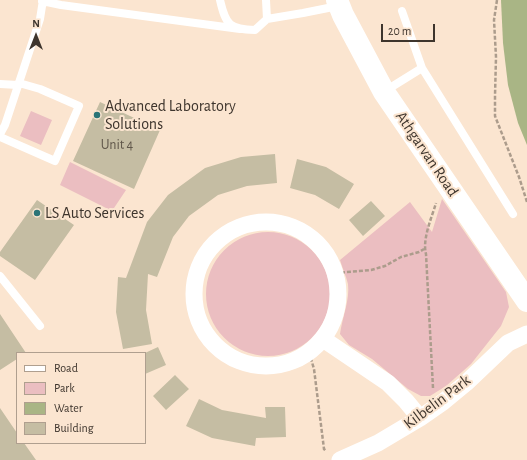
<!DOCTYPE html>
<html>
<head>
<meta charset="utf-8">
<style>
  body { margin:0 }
  #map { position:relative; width:527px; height:460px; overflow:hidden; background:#fbe5d0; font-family:"Alegreya Sans",sans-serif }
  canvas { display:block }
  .legend { position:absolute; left:16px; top:352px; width:130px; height:92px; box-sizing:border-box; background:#fbe5d0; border:1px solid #af9f8f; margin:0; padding:5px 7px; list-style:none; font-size:12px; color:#3e352d }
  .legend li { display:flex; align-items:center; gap:8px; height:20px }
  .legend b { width:20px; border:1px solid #af9f8f }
  .north { position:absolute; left:16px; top:16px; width:40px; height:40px; -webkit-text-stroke:3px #fbe5d0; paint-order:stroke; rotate:0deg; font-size:11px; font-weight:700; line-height:16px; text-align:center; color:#3e352d }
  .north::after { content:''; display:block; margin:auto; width:14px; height:18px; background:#3e352d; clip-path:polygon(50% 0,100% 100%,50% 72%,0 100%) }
  .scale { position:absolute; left:381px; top:24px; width:54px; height:18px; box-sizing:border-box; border:2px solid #3e352d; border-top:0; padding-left:5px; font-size:12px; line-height:14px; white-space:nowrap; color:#3e352d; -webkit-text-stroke:3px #fbe5d0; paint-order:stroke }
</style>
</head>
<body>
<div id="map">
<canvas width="527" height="460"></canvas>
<ul class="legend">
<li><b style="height:5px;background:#fff"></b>Road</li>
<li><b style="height:11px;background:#ebbec1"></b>Park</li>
<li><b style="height:11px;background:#a9b585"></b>Water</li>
<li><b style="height:11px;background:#c5bda3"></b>Building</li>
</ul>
<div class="north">N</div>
<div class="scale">20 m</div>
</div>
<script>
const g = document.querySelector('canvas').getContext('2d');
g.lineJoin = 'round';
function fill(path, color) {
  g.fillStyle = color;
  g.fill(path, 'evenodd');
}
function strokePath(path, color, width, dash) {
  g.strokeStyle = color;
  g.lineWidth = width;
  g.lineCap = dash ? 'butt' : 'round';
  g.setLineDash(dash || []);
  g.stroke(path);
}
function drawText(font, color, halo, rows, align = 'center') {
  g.font = font + ' "Alegreya Sans",sans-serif';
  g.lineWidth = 4;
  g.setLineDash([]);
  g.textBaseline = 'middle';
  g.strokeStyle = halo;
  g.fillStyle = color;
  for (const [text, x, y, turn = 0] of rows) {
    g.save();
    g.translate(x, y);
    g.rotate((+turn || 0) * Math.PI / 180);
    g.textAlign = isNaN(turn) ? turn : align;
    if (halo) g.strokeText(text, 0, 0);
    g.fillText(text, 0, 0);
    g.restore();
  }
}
const green = new Path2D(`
  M 31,111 L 52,120 L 41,145 L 20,136 Z
  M 70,162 L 126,190 L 112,211 L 60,185 Z
  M 442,199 L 506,292 L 509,307 L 501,326 L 471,364 L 446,386 L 430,396 L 421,396 L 408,389 L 372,359 L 349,345 L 340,334 C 342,318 350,300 348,284 C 346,276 342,267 340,260 L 410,202 L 432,232 Z
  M206 294a62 62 0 1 1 124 0a62 62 0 1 1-124 0Z`);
const water = new Path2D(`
  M 501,0 L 527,0 L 527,145 L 518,123 L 508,85 L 503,43 Z`);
const building = new Path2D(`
  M 100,102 L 160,130 L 134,189 L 73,161 Z
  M 275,154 L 277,183 L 247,186 L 218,195 L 189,216 L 173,237 L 157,277 L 148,274 L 146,310 L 152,344 L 123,349 L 116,312 L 118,277 L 126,278 L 147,222 L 168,195 L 205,168 L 241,157 Z
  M 297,159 L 326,167 L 354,184 L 339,209 L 315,195 L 290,188 Z
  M 37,200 L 74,225 L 35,280 L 0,256 L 0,252 Z
  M 371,201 L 385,216 L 363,236 L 349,220 Z
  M 0,314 L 26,353 L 17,353 L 17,359 L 0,370 Z
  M 158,347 L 166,365 L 145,374 L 145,353 Z
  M 175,375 L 189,389 L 166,410 L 153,396 Z
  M 199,399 L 222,410 L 266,418 L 265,407 L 285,407 L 286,437 L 256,438 L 255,446 L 212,438 L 186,426 Z
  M 0,408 L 17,433 L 17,443 L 24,443 L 36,460 L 0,460 Z`);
const path = new Path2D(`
  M 497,0 L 494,20 L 496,57 L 495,96 L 495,116 L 519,177 L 527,202
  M 335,273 L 371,270 L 385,266 L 401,257 L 419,252 L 424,249
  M 309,352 L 314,369 L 324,449 L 326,451
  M 433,388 L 426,254 C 422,239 432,217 436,203`);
const service = new Path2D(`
  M 220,0 C 226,26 230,29 255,30 L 267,19 L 266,0
  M 42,1 L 61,5 L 240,29
  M 402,11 L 422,68
  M 267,19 L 303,13 L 338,6
  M 0,84 L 18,85
  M 385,91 L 422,68 L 513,214
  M 0,134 L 5,125 L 40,19 L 43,0
  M 0,137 L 55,161 L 79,106 L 40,89 L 19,83
  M 0,276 L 40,326`);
const minor = new Path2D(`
  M194 294a72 72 0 1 1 144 0a72 72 0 1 1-144 0Z
  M 323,339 L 388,383 L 406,401 L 420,418
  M 340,460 L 378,443 L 420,418 L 443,402 L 466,383 L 508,343 L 527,334`);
const secondary = new Path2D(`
  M 337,0 L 343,15 L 384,92 L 527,301`);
const markers = [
  [97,115,4,"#2a7477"],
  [37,213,4,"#2a7477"]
];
const numberNames = [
  ["Unit 4",117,145]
];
const poiNames = [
  ["Advanced Laboratory",105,106],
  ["Solutions",105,124],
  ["LS Auto Services",45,213]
];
const streetNames = [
  ["Athgarvan Road",427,154,56],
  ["Kilbelin Park",437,402,-37]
];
fill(green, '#ebbec1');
fill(water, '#a9b585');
fill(building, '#c5bda3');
strokePath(path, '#ac9c8c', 2.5, [4, 2]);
strokePath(service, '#fff', 8);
strokePath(minor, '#fff', 17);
strokePath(secondary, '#fff', 22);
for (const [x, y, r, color] of markers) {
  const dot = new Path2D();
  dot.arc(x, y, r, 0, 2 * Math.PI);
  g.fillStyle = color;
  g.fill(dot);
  strokePath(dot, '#fbe5d0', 1.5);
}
drawText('14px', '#60574a', null, numberNames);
drawText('16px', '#3e352d', '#fbe5d0', poiNames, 'left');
drawText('16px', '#3e352d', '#fbe5d0', streetNames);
</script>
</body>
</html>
